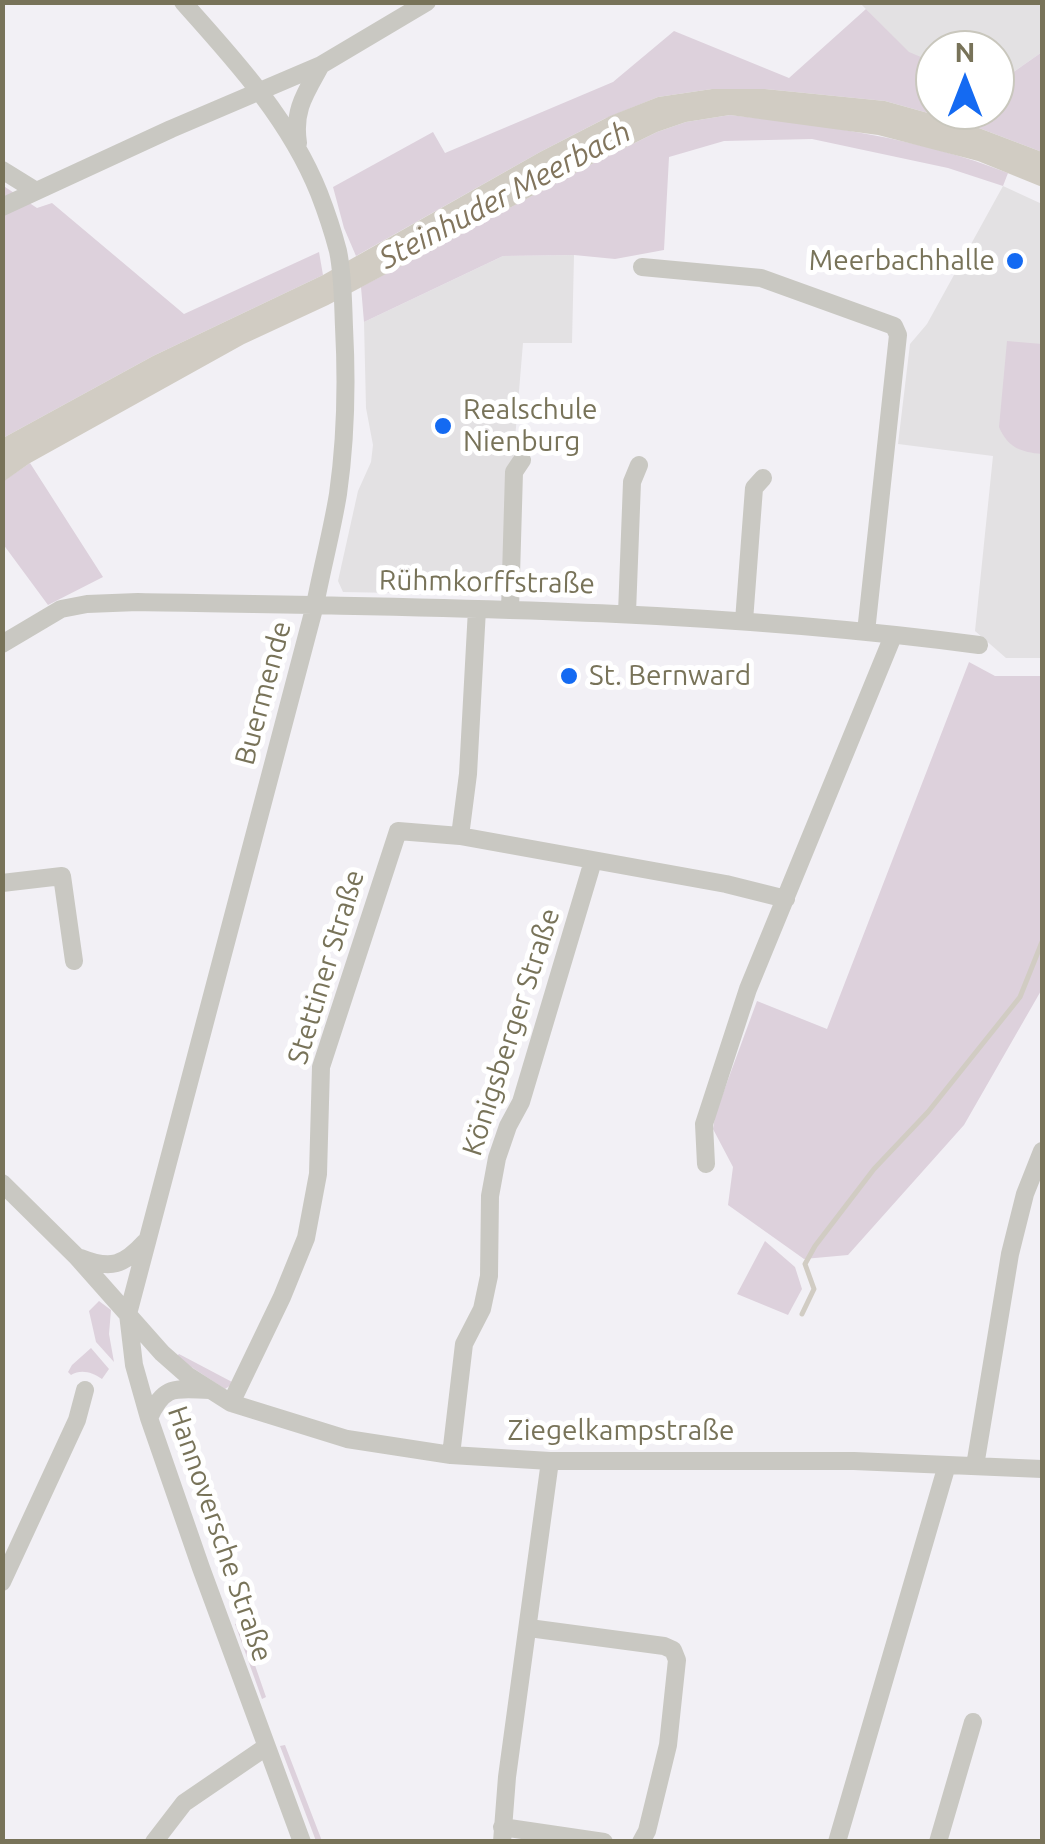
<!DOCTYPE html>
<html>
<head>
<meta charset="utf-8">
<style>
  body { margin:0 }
  #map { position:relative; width:1045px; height:1844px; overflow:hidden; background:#f2f0f5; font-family:Ubuntu,sans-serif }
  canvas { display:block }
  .frame { position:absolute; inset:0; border:5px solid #787359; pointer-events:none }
  .north { position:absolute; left:915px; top:30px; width:100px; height:100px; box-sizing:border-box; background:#fff; border:2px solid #c9c7bd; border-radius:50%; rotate:0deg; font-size:28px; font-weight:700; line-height:40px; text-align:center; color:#787359 }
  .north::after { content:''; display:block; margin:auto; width:35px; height:45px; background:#146af2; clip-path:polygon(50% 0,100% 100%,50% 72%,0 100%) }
</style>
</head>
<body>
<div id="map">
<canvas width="1045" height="1844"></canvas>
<div class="frame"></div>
<div class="north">N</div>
</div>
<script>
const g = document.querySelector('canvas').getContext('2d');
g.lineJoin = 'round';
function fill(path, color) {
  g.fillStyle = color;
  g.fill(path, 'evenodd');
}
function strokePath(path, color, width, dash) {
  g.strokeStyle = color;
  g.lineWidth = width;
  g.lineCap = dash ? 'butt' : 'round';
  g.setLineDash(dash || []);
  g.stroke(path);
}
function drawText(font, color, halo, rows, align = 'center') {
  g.font = font + ' Ubuntu,sans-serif';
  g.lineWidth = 10;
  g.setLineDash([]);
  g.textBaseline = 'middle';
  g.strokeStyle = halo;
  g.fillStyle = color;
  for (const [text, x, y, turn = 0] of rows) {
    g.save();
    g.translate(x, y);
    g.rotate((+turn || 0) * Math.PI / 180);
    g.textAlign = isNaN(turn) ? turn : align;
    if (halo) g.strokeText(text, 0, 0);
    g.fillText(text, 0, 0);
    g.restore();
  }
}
const built = new Path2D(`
  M 860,3 L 1042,3 L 1042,52 L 995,85 L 995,50 L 935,50 L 935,63 L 909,53 Z
  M 1003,186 L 1042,204 L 1042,658 L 1006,658 L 975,631 L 993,456 L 898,444 L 910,344 L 927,324 Z
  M 574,255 L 572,343 L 523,343 L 502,595 L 343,592 L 338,581 L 358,491 L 371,462 L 373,445 L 366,408 L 364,322 L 503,256 Z`);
const green = new Path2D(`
  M 866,9 L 909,52 L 935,63 L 935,110 L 995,110 L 995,85 L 1042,52 L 1042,152 L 971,125 L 885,101 L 765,89 L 712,89 L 658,97 L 604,119 L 540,152 L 356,256 L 344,228 L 333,187 L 433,132 L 445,153 L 613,82 L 674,31 L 789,78 Z
  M 730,115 C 824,125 919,138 1008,173 L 1003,186 L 948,168 L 812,139 L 724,141 L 669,157 L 664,250 L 615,259 L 574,255 L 503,256 L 364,322 L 361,287 L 590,165 L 657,132 L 686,122 Z
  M 2,185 L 37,208 L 52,203 L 184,314 L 319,252 L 323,275 L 153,356 L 3,438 Z
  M 1007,341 L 1042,344 L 1042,454 C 1021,452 1008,448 999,427 Z
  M 30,463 L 103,577 L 48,605 L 3,544 L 2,482 Z
  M 969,662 L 995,676 L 1042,676 L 1042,989 L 964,1125 L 848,1255 L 804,1259 L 728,1205 L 733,1167 L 713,1129 L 715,1115 L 757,1001 L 827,1029 Z
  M 765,1241 L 795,1267 L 802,1289 L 788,1315 L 737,1294 Z
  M 99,1301 L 111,1310 L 109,1334 L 114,1362 L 96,1342 L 89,1311 Z
  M 91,1348 L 109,1369 L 102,1379 C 92,1372 81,1369 71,1375 L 68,1372 L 72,1365 Z
  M 179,1354 L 234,1383 L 225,1389 L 176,1357 Z
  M 240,1622 L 266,1697 L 262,1699 L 235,1624 Z
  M 285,1745 L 322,1841 L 316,1841 L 280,1746 Z`);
const water = new Path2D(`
  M 712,89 L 765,89 L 885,101 L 971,125 L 1042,152 L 1042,187 L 978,161 L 878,135 L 730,115 L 686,122 L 657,132 L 590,165 L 328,305 L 244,344 L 30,463 L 3,482 L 3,438 L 153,356 L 323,275 L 540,152 L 610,116 L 658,97 Z`);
const stream = new Path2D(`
  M 802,1314 L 814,1289 L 805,1264 L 815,1246 L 874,1169 L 928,1112 L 1020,997 L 1042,942`);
const street = new Path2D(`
  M 183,2 C 235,60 290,120 319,193 C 326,211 333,232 338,251 C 343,275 343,302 344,327 C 347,383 346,438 338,494 C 332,531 322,568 315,605 L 128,1314 L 134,1365 L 149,1418 L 201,1568 L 302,1842
  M 298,143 C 293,110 305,94 321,65
  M 2,170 L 36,191
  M 2,207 L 171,129 L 321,65 L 427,2
  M 642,267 L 761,278 L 894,326 L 898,335 L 866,632
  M 510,610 L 514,472 L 522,460
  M 627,613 L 632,482 L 639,465
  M 744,621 L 754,488 L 763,478
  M 2,644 L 61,609 L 87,604 L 138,602 C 419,607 700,608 979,645
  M 460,836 L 468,774 L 477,609
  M 2,883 L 62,876 L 74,961
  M 706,1164 L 704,1124 L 748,989 L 893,636
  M 2,1183 L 76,1256 L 162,1353 L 187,1375 L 231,1403 L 347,1439 L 451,1455 L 550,1461 L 854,1461 L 1042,1469
  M 81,1258 C 111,1270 124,1265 145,1242
  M 231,1403 L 282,1297 L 306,1238 L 318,1174 L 321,1067 L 398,831 L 460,836 L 726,884 L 786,899
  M 149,1418 C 164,1384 175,1389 209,1390
  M 451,1455 L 464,1344 L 482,1309 L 489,1276 L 490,1196 L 497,1158 L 508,1126 L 521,1102 L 593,861
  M 975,1466 L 1010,1254 L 1025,1194 L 1042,1151
  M 2,1582 L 77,1420 L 85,1390
  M 529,1628 L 664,1646 L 673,1650 L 677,1660 L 668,1745 L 647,1831 L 641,1842
  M 502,1827 L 604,1842
  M 154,1842 L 184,1803 L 266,1747
  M 502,1842 L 507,1777 L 550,1461
  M 837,1842 L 947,1465
  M 938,1842 L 973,1722`);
const markers = [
  [1015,261,10,"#146af2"],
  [443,426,10,"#146af2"],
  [569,676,10,"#146af2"]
];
const poiNames = [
  ["Meerbachhalle",995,261,"right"],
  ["Realschule",463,410],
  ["Nienburg",463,442],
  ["St. Bernward",589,676]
];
const streetNames = [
  ["Rühmkorffstraße",487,582,1],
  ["Buermende",263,693,-75],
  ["Stettiner Straße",326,967,-73],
  ["Königsberger Straße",511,1032,-72],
  ["Ziegelkampstraße",621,1431],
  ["Hannoversche Straße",220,1534,71]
];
const waterNames = [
  ["Steinhuder Meerbach",505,195,-28]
];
fill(built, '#e3e1e3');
fill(green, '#ddd1dc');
fill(water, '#d1ccc3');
strokePath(stream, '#d1ccc3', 5);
strokePath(street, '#c9c8c2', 18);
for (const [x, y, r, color] of markers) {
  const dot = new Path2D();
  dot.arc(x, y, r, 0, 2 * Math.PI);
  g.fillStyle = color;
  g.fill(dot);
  strokePath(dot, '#fff', 4);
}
drawText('28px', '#787359', '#fff', poiNames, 'left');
drawText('28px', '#787359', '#fff', streetNames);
drawText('italic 30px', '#82755d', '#fff', waterNames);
</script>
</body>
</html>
